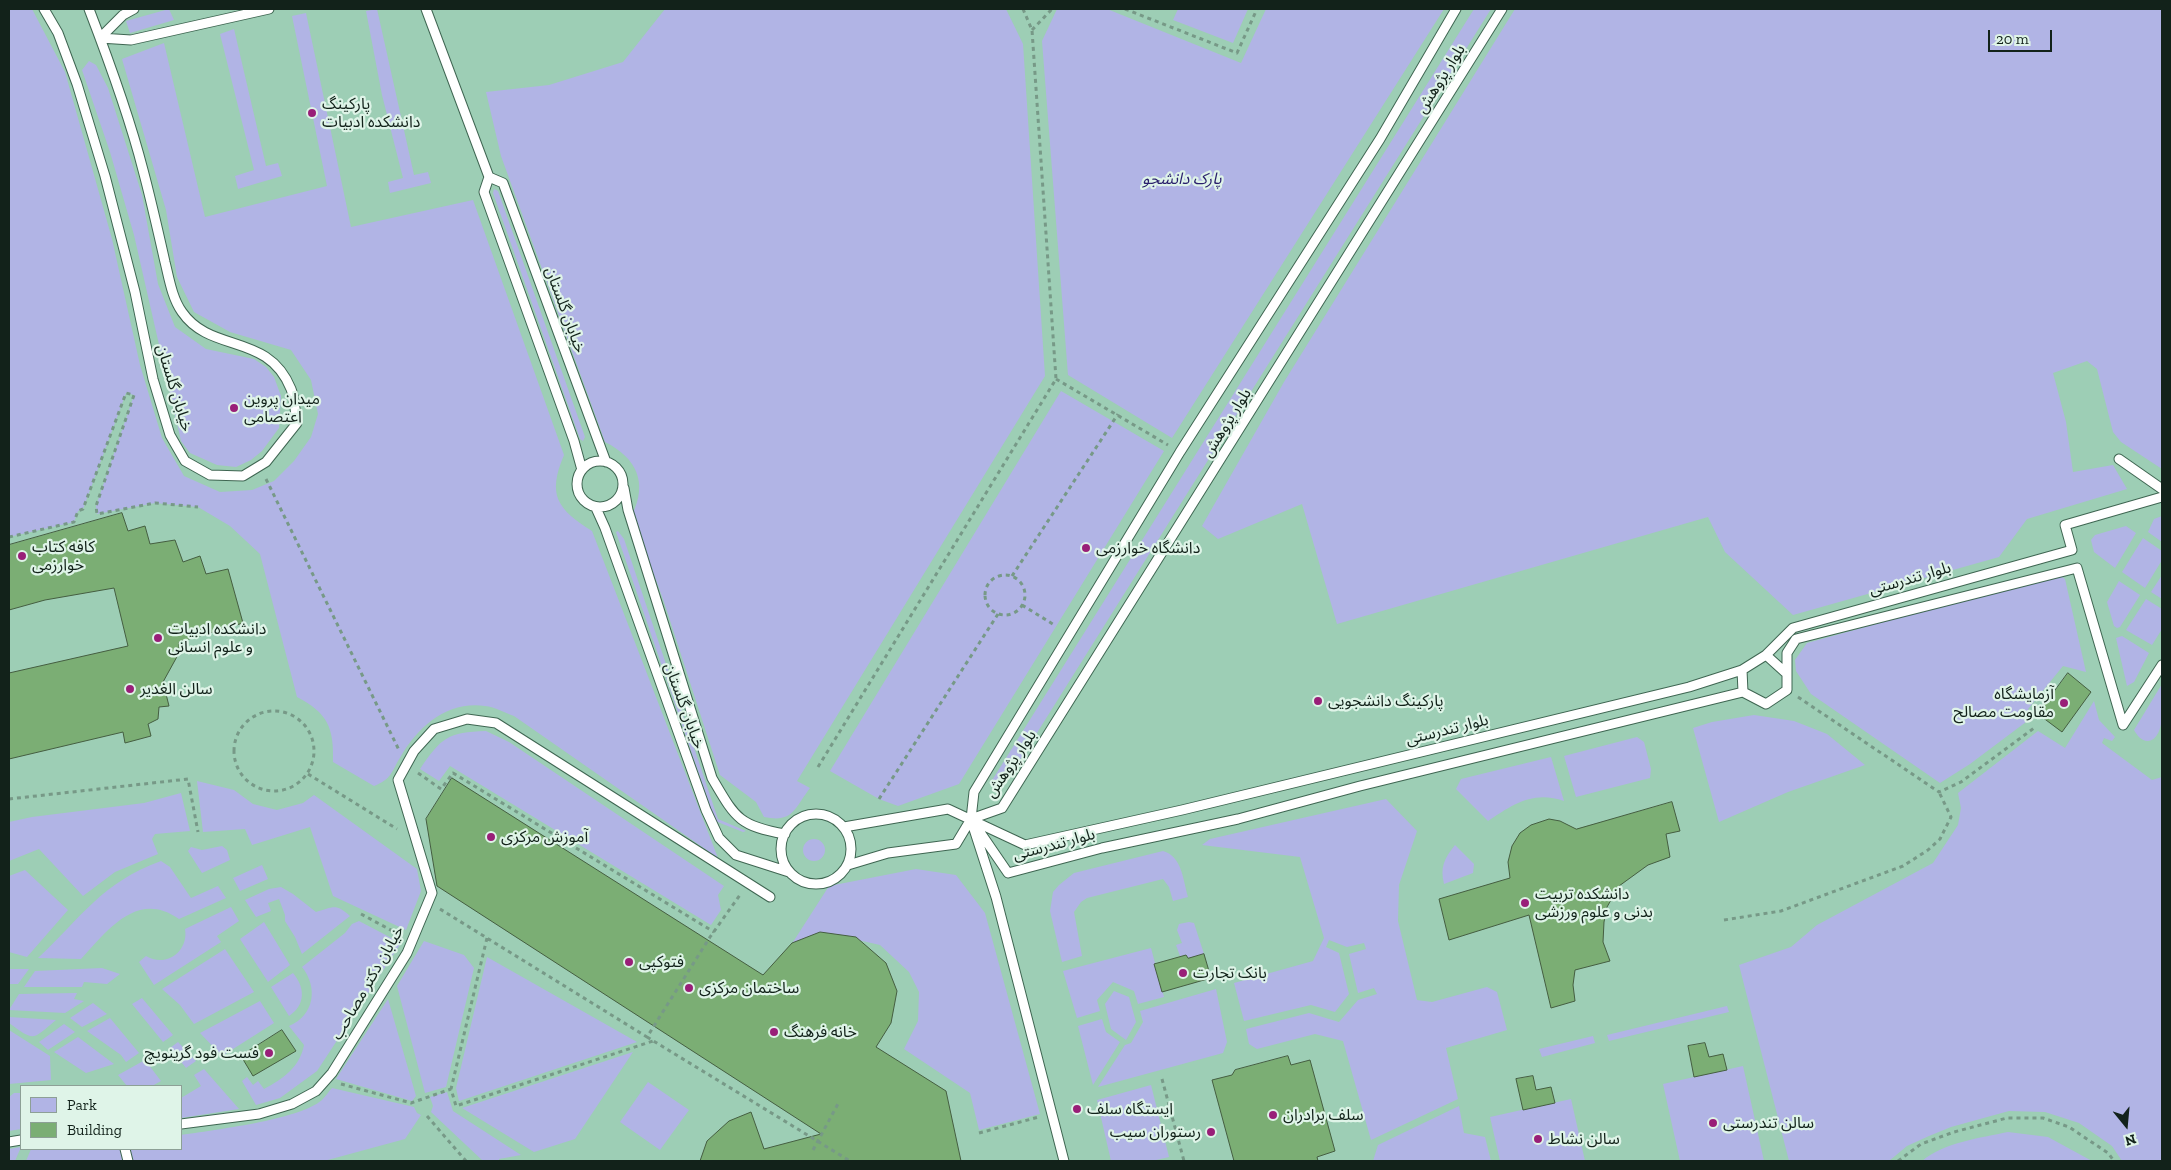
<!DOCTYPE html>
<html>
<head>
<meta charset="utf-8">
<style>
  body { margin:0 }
  #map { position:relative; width:2171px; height:1170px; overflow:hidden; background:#aed9c2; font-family:"Zilla Slab",serif }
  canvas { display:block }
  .frame { position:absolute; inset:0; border:10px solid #12221a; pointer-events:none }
  .legend { position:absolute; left:20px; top:1085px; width:162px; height:65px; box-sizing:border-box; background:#dff4e8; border:1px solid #8da096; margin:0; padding:6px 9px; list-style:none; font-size:15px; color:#12221a }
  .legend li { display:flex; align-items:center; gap:10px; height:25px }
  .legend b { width:25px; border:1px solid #8da096 }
  .north { position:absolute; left:2101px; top:1100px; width:50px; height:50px; -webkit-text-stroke:4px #dff4e8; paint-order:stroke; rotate:163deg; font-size:14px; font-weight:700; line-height:20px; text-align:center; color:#12221a }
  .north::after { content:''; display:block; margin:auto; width:18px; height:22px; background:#12221a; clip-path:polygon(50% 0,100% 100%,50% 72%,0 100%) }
  .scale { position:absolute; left:1988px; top:30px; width:64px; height:22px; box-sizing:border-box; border:2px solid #12221a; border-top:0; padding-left:6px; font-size:15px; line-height:18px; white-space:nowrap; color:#12221a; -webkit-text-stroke:4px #dff4e8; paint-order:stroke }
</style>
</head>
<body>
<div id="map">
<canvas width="2171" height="1170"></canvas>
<div class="frame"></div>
<ul class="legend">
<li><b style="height:14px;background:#b1b4e5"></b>Park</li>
<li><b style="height:14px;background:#7bae74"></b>Building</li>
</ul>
<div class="north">N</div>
<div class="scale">20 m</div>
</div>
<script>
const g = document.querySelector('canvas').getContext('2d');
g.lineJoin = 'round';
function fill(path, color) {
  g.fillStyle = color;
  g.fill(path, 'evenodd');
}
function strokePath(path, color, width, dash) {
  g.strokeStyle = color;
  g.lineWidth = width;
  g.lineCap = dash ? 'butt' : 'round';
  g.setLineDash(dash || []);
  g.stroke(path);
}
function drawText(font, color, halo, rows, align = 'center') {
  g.font = font + ' "Zilla Slab","Noto Sans Arabic",serif';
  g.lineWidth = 4.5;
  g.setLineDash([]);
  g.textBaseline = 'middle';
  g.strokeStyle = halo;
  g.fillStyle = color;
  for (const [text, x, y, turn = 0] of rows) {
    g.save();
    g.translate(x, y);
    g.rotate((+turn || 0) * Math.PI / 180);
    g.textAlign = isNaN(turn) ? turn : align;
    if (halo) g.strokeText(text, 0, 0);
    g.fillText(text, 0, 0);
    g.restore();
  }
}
const built = new Path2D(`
  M 9,9 L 2162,9 L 2162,1161 L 9,1161 ZM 21,1086 L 181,1086 L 181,1149 L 21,1149 Z`);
const green = new Path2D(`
  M 9,9 L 32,9 L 65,72 L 112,239 L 140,365 L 162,438 L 184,476 L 220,492 L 252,490 L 274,481 L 294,461 L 311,437 L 318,414 L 311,380 L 291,350 L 230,332 L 194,312 L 177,277 L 166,210 L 122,59 L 164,43 L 205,217 L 327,186 L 292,16 L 306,13 L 351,227 L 473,200 L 564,455 C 547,495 557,509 592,531 L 718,858 L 514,716 C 505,713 495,707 485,706 C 447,701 419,726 401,756 C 391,772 392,779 374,786 L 333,762 C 334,728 328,713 297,697 L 260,554 L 230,526 L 198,507 L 155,503 L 97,514 L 96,506 L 134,395 L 126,393 L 83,509 L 78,511 L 74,522 L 9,537 Z
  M 169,9 L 174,20 L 130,33 L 126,21 Z
  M 377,9 L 414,175 L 428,172 L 431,183 L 390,193 L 388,182 L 403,178 L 382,95 L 366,11 Z
  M 665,9 L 1006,9 L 1023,44 L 1045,376 L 797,781 L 810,788 C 794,809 793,823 764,817 L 756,802 L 720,775 L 664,602 L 632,515 C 648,483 637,458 605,442 L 501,156 L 486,92 L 549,85 L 623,62 Z
  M 1057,9 L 1107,9 L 1241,63 L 1266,9 L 1444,9 L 1172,438 L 1068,375 L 1042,41 Z
  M 1178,9 L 1248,9 L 1233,43 L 1173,20 Z
  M 1474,9 L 1491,9 L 1003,787 L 994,791 L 991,782 Z
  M 1515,9 L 2162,9 L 2162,469 L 2121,442 L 2113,432 L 2097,369 L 2087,361 L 2053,373 L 2066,422 L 2073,472 L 2113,465 L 2127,489 L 2027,519 L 1999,557 L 1793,615 L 1725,552 L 1708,517 L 1337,624 L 1302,504 L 1218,539 L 1202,526 L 1284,382 Z
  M 234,29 L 266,166 L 278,163 L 282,176 L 238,189 L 235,176 L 254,170 L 220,34 Z
  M 89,61 L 96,65 L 108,88 L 142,195 L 158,284 L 175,327 L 206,349 L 254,359 L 266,367 L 274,377 L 281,396 L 279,428 L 262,451 L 251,460 L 236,467 L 217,465 L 190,453 L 181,441 L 134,235 L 110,152 L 82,70 Z
  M 494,189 L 498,191 L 585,437 L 583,441 L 580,439 L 493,193 Z
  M 1061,391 L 1164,451 L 959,784 L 898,806 L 879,799 L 830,771 Z
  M 2162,516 L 2162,542 L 2148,532 L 2154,519 Z
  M 2126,526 L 2136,533 L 2115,568 L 2094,552 L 2091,540 L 2095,535 Z
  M 618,531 L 624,539 L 718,819 L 746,831 L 743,832 L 715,821 L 616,532 Z
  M 2143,538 L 2162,551 L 2162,560 L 2145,588 L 2122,572 Z
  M 2058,574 L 2065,579 L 2086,672 L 2063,666 L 2028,709 L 2034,716 L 1970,764 L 1940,783 L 1811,694 L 1796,671 L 1795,660 L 1807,643 Z
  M 2162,575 L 2162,599 L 2151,592 Z
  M 2119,581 L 2140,595 L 2120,627 L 2117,628 L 2114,626 L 2107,602 Z
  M 2146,599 L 2162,609 L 2162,629 L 2152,645 L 2126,630 Z
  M 2122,636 L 2149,653 L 2134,682 L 2127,686 L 2116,638 Z
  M 2162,684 C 2162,697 2167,739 2148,741 C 2141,741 2137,735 2134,730 Z
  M 2094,701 L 2099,720 L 2115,737 L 2112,741 L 2104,738 L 2102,743 L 2152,780 L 2162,777 L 2162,1161 L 2122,1161 L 2112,1146 L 2079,1123 L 2045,1112 L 2009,1111 L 1951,1127 L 1929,1136 L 1907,1146 L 1889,1161 L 1789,1161 L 1739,965 L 1791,947 L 1817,925 L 1933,863 L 1958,825 L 1961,808 L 1958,793 L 2038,731 L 2065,748 Z
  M 1754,715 L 1794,721 L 1827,734 L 1865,765 L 1788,792 L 1719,822 L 1693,728 L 1712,722 Z
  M 486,731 L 509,742 L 724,886 L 718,895 L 721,910 L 711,925 L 450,766 L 439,781 L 420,769 C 441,738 448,732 486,731 Z
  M 1637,737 L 1644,742 L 1651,769 L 1650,778 L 1576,797 L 1564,756 Z
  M 1551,757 L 1564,801 C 1533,790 1512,805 1488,821 L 1456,789 L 1461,779 Z
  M 197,781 L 234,790 L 253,804 L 277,810 L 303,803 L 314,795 L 417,869 L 421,891 L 406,930 L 333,896 L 310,827 L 252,845 L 245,829 L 203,832 Z
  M 181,793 L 190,831 L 155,834 L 152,839 L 158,854 L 115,872 L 83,896 L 39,849 L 9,861 L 9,822 L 32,817 L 144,803 Z
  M 1386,799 L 1417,831 L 1399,885 L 1398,921 L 1417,1000 L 1432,1002 L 1487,987 L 1497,992 L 1507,1030 L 1446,1048 L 1458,1099 L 1371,1140 L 1343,1041 L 1315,1034 L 1257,1049 L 1249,1044 L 1246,1029 L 1309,1013 L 1339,1022 L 1358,1000 L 1377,994 L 1374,988 L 1358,993 L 1349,954 L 1366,949 L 1364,943 L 1347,947 L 1329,940 L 1326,947 L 1339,953 L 1349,994 L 1335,1012 L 1311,1005 L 1244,1021 L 1234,983 L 1313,961 L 1324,938 L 1300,857 L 1202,845 L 1210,839 Z
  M803 850a11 11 0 1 1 22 0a11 11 0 1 1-22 0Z
  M 1455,845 L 1474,864 L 1473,873 L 1444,884 C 1440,867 1444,859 1455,845 Z
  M 222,846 L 227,850 L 230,860 L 202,873 L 188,851 L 191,847 L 202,850 Z
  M 1163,851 C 1182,856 1183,880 1188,897 L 1173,901 L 1169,887 L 1163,879 L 1087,898 L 1081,902 L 1074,912 L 1082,956 L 1062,962 L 1050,911 L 1053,892 L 1059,885 L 1074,873 Z
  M 161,861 L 170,867 L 191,898 L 218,886 L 226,898 L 179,919 C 137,889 107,931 81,959 L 38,958 C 82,917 101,883 161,861 Z
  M 262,865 L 268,879 L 240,891 L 233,878 Z
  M 916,869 L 956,875 L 985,913 L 1040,1114 L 979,1130 L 970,1093 L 904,1049 L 918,1021 L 919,992 L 909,972 L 880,945 L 858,940 L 777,967 L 829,886 Z
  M 25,870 L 68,910 L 27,957 L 9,952 L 9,876 Z
  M 281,887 L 293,894 L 316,912 C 333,907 336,903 350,916 L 302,954 L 295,937 L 285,921 L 285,915 L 279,899 L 268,903 L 271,911 L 256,917 L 245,900 L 269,889 Z
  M 231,907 L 239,921 L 217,936 L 221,942 L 154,985 L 139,962 L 146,956 C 165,968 189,952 185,929 Z
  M 359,921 L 401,943 L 317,1071 L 280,1098 L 256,1105 L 242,1081 L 247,1077 L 253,1085 L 258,1081 L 264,1089 C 283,1079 300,1067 304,1045 L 289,1026 C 315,1015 318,987 302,967 L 345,933 L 352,924 Z
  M 264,922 L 290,965 L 268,982 L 240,939 Z
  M 1189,922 L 1194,923 L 1204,954 L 1188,958 L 1186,955 L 1180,956 L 1176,945 L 1182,943 L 1177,930 L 1179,924 Z
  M 424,941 L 464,955 L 474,968 L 446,1087 L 425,1093 L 397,986 Z
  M 1151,948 L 1164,997 L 1138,1004 L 1134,991 L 1113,982 L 1097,1000 L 1100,1011 L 1077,1018 L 1063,971 Z
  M 225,949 L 254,992 L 194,1024 L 180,1005 L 162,989 Z
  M 487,957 L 637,1042 L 459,1101 L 456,1088 Z
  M 102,968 L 120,974 L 107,984 L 84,982 L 82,987 L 24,987 L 35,971 Z
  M 9,969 L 29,969 L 18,984 L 9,984 Z
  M 293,973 C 305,987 306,1005 289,1016 L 271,987 Z
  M 1216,989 L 1227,1042 L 1223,1053 L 1098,1087 L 1125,1045 L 1131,1043 L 1143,1022 L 1140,1011 Z
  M 1114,991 L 1129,997 L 1136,1022 L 1126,1040 L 1111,1029 L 1105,1004 Z
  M 77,993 L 74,999 L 84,1001 L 65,1013 L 9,1010 L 19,994 Z
  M 142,998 L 173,1035 L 163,1042 L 132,1004 Z
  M 388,999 L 416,1096 L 412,1101 L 336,1079 Z
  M 260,1001 L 274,1023 L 222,1056 L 200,1033 Z
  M 93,1003 L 107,1014 L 82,1027 L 70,1018 Z
  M 1727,1006 L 1729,1012 L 1609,1041 L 1607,1035 Z
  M 9,1017 L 56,1020 C 32,1040 35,1042 9,1023 Z
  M 110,1018 L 139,1053 L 126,1062 L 121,1055 L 87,1031 Z
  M 1102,1019 L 1106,1032 L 1120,1042 L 1093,1085 L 1078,1026 Z
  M 64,1024 L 75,1032 L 48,1050 L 39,1042 Z
  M 9,1030 L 50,1056 L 51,1080 L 9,1084 Z
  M 1593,1036 L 1595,1043 L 1542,1057 L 1539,1049 Z
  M 78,1037 L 114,1064 L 86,1073 L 54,1052 Z
  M 178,1042 L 196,1061 L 186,1068 L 170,1048 Z
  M 633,1052 L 575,1139 L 534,1152 L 462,1108 Z
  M 145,1060 L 161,1081 L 152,1086 L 127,1086 L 118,1075 Z
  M 1743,1066 L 1764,1161 L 1680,1161 L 1663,1084 Z
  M 204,1069 L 239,1109 L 181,1118 L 181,1098 L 201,1086 L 194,1075 Z
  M 648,1082 L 689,1110 L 660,1150 L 620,1122 Z
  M 1151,1085 L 1169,1157 L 1152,1161 L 1111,1161 L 1097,1100 Z
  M 332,1088 L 414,1107 L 417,1113 L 421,1115 L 405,1139 L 324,1161 L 26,1161 L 31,1149 L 181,1149 L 181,1135 C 213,1130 299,1120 322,1100 C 326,1096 329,1091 332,1088 Z
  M 447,1092 L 453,1111 L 521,1155 L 499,1159 L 499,1161 L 483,1161 L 431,1112 L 433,1106 L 430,1097 Z
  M 14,1093 L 21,1093 L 21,1129 L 9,1131 L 9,1097 Z
  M 1571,1099 L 1585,1161 L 1500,1161 L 1490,1117 Z
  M 1459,1106 L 1464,1133 L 1485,1137 L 1491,1161 L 1373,1161 L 1378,1145 Z
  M 2008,1132 L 2048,1137 L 2092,1161 L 1922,1161 C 1945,1142 1980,1138 2008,1132 Z
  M 21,1147 L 15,1161 L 9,1161 L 9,1149 Z`);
const building = new Path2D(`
  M 122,513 L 128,531 L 145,526 L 150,544 L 175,540 L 183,562 L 200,556 L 206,574 L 228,569 L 243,623 L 179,642 L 179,653 L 163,682 L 169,706 L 159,707 L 158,719 L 148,724 L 151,736 L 125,743 L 123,732 L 9,759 L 9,673 L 128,646 L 114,588 L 45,600 L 9,610 L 9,545 Z
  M 2068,673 L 2091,692 L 2062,732 L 2038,714 Z
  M 452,778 L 763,975 L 792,943 L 820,932 L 856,937 L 886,963 L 897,991 L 891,1023 L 876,1047 L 946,1091 L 961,1161 L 700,1161 L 707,1141 L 729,1121 L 751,1112 L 764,1149 L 821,1134 L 437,886 L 426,819 Z
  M 1672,802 L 1680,831 L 1666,834 L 1670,857 L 1648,865 L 1619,886 L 1607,907 L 1604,922 L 1603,942 L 1610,961 L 1575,970 L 1573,985 L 1575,1001 L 1551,1008 L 1529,915 L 1449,940 L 1439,899 L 1510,878 L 1508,862 L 1512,846 L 1520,833 L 1531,825 L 1549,819 L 1560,821 L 1576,829 Z
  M 1204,954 L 1211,978 L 1162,992 L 1154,964 L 1186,955 L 1188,958 Z
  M 282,1030 L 296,1051 L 253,1076 L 241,1056 Z
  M 1705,1043 L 1709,1057 L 1723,1054 L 1727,1070 L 1694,1077 L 1688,1046 Z
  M 1288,1056 L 1291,1065 L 1310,1060 L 1335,1151 L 1317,1157 L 1318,1161 L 1234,1161 L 1212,1080 L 1232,1075 L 1235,1070 Z
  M 1533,1076 L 1536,1090 L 1551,1087 L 1555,1103 L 1523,1110 L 1516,1079 Z`);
const path = new Path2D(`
  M 1125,9 L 1237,53 L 1257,9
  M 1032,30 L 1052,9
  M 1056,379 L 1168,445
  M 266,479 L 399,750
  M 9,537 L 74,522 L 78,511 L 83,509 L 126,393 L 134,395 L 96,506 L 97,514 L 155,503 L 198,507
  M985 595a20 20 0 1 1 40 0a20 20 0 1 1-40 0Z
  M 1012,576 L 1118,414
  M 1022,605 L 1056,626
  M 1798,697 L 1939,792 L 1961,782 L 2034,728
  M234 751a40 40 0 1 1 80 0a40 40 0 1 1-80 0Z
  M 818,767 L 1056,379 L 1032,30 L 1023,9
  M 418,773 L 441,789 L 453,773 L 714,932
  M 308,774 L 397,829
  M 9,799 L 188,779 L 198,832
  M 879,799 L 998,614
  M 440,909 L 647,1037 L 710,937 L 740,895
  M 361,914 L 400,935
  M 1724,920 L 1781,911 L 1903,866 L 1928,850 L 1940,839 L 1951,817 L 1939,792
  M 487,938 L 451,1089 L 456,1106 L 653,1041
  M 647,1037 L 850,1161
  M 1162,1079 L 1184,1161
  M 341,1084 L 411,1103 L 451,1089
  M 427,1116 L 466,1161
  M 979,1133 L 1039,1117
  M 1898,1161 L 1921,1144 L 1954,1132 L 2007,1118 L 2043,1118 L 2069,1127 L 2108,1153 L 2114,1161`);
const service = new Path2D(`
  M 44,9 L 58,33 L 77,84 L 105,176 L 135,292 L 153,379 L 170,435 L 185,461 L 210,475 L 243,476 L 266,462 L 297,423 C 295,412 295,399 291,389 C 268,332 211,354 182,312 C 172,298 169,278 165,262 C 158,231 151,200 143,170 C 129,115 109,61 89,9
  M 426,9 L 489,177 L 503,183 L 606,462
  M 100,38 L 131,40 L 269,9
  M 100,38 L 123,15 L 134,9
  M 489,177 L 484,192 L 574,441 L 582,470
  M 2119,459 L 2162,489
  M577 484a23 23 0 1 1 46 0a23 23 0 1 1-46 0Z
  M 624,488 L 628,510 L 712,778 C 735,817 738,826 785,834
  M 596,508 L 605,528 L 706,810 L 719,838 L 736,855 L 789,872
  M 1766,655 L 1793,628 L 2072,550 L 2065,525 L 2162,497
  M 1766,655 L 1787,674 L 1787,690 L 1766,704 L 1743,692 L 1742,670 Z
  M 1787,674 L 1787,653 L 1796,639 L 2077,568 L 2123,725 L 2162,665
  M781 849a35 35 0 1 1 70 0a35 35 0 1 1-70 0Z
  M 971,819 L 1002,808 L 1502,9
  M 971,819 L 1008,873 L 1102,848 L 1238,819 L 1360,786 L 1743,692
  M 844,827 L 948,809 L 1025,845 L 1182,810 L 1689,687 L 1742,670
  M 974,829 L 996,897 L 1064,1161
  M 848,865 L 888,853 L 956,844 L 971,819 L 974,792 L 1180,452 L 1380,139 L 1456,9
  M 181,1124 L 259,1114 L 292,1104 L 316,1091 L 332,1073 L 407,953 L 432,893 L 398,780 L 414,751 L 434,729 L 467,719 L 496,723 L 770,897
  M 9,1142 L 21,1140
  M 125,1149 L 128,1161`);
const pathBridge = new Path2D(`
  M 813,1150 L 839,1102`);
const markers = [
  [312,113,5,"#991f78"],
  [234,408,5,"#991f78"],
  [1086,548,5,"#991f78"],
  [22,556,5,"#991f78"],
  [158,638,5,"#991f78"],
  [130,689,5,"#991f78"],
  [1318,701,5,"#991f78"],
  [2064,703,5,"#991f78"],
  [491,837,5,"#991f78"],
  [1525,903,5,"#991f78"],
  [629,962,5,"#991f78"],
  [1183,973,5,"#991f78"],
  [689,988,5,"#991f78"],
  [774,1032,5,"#991f78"],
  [269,1053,5,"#991f78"],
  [1077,1109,5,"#991f78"],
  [1273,1115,5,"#991f78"],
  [1713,1123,5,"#991f78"],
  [1211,1132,5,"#991f78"],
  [1538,1139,5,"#991f78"]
];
const streetNames = [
  ["بلوار پژوهش",1441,79,-58],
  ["خیابان گلستان",565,310,70],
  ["خیابان گلستان",174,388,73],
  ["بلوار پژوهش",1227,423,-58],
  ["بلوار تندرستی",1910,579,-16],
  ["خیابان گلستان",684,706,70],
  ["بلوار تندرستی",1447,730,-14],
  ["بلوار پژوهش",1011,764,-56],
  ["بلوار تندرستی",1054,845,-15],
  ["خیابان دکتر مصاحب",368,983,-60]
];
const poiNames = [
  ["پارکینگ",322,104],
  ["دانشکده ادبیات",322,122],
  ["میدان پروین",244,399],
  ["اعتصامی",244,417],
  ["کافه کتاب",32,547],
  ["خوارزمی",32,565],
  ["دانشگاه خوارزمی",1096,548],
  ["دانشکده ادبیات",168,629],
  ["و علوم انسانی",168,647],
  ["سالن الغدیر",140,689],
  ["آزمایشگاه",2054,694,"right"],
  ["مقاومت مصالح",2054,712,"right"],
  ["پارکینگ دانشجویی",1328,701],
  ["آموزش مرکزی",501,837],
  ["دانشکده تربیت",1535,894],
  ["بدنی و علوم ورزشی",1535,912],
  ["فتوکپی",639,962],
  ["بانک تجارت",1193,973],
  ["ساختمان مرکزی",699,988],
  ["خانه فرهنگ",784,1032],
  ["فست فود گرینویچ",259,1053,"right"],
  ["ایستگاه سلف",1087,1109],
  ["سلف برادران",1283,1115],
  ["سالن تندرستی",1723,1123],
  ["رستوران سیب",1201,1132,"right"],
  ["سالن نشاط",1548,1139]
];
const parkNames = [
  ["پارک دانشجو",1182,179]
];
fill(built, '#9dceb5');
fill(green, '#b1b4e5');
fill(building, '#7bae74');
strokePath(building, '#455e41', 1);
strokePath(service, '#3f6652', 11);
strokePath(path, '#779987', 3, [4, 4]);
strokePath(service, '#fff', 9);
strokePath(pathBridge, '#779987', 3, [4, 4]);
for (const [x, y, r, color] of markers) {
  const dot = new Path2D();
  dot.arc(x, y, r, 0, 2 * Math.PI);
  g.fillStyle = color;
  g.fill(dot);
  strokePath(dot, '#dff4e8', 2);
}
drawText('16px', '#12221a', '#dff4e8', streetNames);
drawText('16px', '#12221a', '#dff4e8', poiNames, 'left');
drawText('italic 16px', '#281e6b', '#dff4e8', parkNames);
</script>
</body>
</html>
